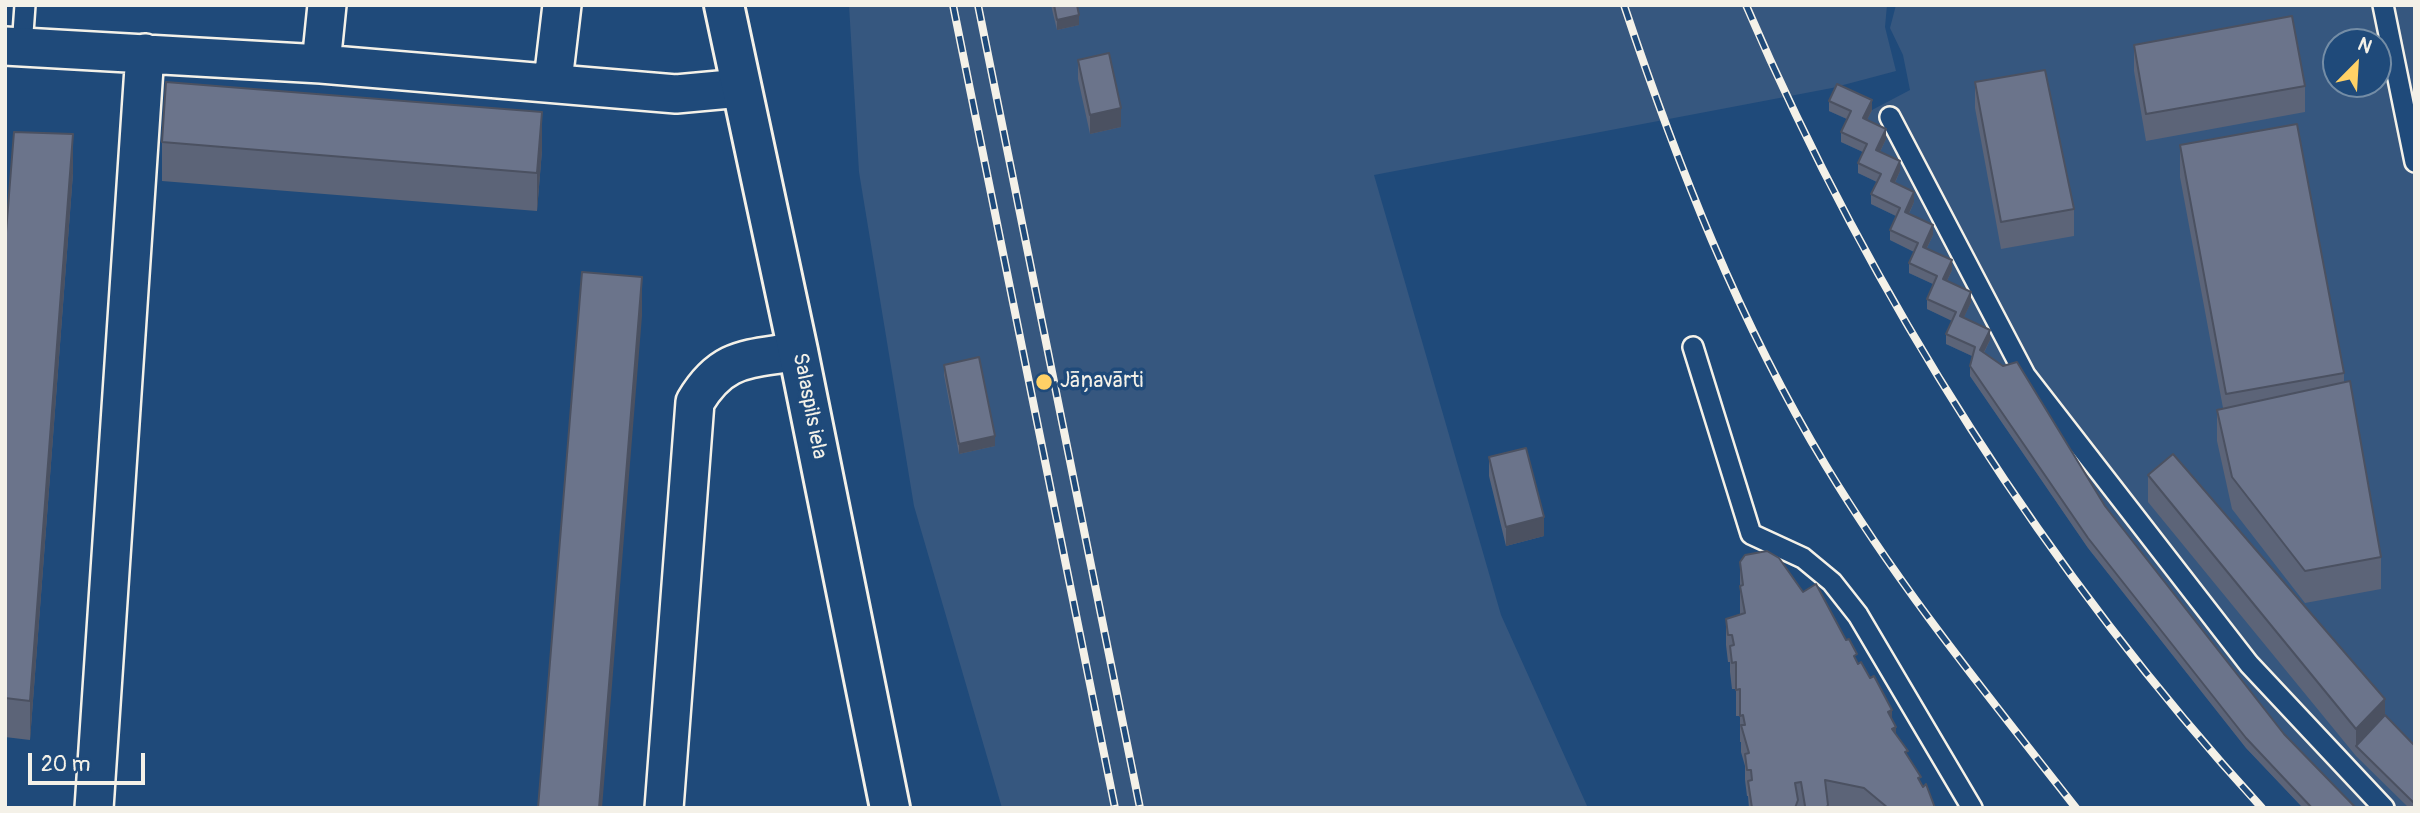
<!DOCTYPE html>
<html>
<head>
<meta charset="utf-8">
<style>
  body { margin:0 }
  #map { position:relative; width:2420px; height:813px; overflow:hidden; background:#1f4a7a; font-family:Pangolin,sans-serif }
  canvas { display:block }
  .frame { position:absolute; inset:0; border:7px solid #f4f1e8; pointer-events:none }
  .north { position:absolute; left:2322px; top:28px; width:70px; height:70px; box-sizing:border-box; background:#1f4a7a; border:2px solid #748da6; border-radius:50%; rotate:24deg; font-size:19px; font-weight:700; line-height:28px; text-align:center; color:#f4f1e8 }
  .north::after { content:''; display:block; margin:auto; width:24px; height:32px; background:#ffd166; clip-path:polygon(50% 0,100% 100%,50% 72%,0 100%) }
  .scale { position:absolute; left:28px; top:753px; width:117px; height:32px; box-sizing:border-box; border:4px solid #f4f1e8; border-top:0; padding-left:9px; font-size:21px; line-height:24px; white-space:nowrap; color:#f4f1e8; -webkit-text-stroke:5px #1f4a7a; paint-order:stroke }
</style>
</head>
<body>
<div id="map">
<canvas width="2420" height="813"></canvas>
<div class="frame"></div>
<div class="north">N</div>
<div class="scale">20 m</div>
</div>
<script>
const g = document.querySelector('canvas').getContext('2d');
g.lineJoin = 'round';
function fill(path, color) {
  g.fillStyle = color;
  g.fill(path, 'evenodd');
}
function strokePath(path, color, width, dash) {
  g.strokeStyle = color;
  g.lineWidth = width;
  g.lineCap = dash ? 'butt' : 'round';
  g.setLineDash(dash || []);
  g.stroke(path);
}
function drawText(font, color, halo, rows, align = 'center') {
  g.font = font + ' Pangolin,sans-serif';
  g.lineWidth = 7;
  g.setLineDash([]);
  g.textBaseline = 'middle';
  g.strokeStyle = halo;
  g.fillStyle = color;
  for (const [text, x, y, turn = 0] of rows) {
    g.save();
    g.translate(x, y);
    g.rotate((+turn || 0) * Math.PI / 180);
    g.textAlign = isNaN(turn) ? turn : align;
    if (halo) g.strokeText(text, 0, 0);
    g.fillText(text, 0, 0);
    g.restore();
  }
}
const built = new Path2D(`
  M 849,5 L 1887,5 L 1885,27 L 1896,71 L 1832,88 L 1374,175 L 1501,615 L 1588,808 L 1002,808 L 914,506 L 859,172 Z
  M 1896,5 L 2415,5 L 2415,808 L 2303,808 L 2246,748 L 2088,548 L 1970,376 L 1974,357 L 1946,344 L 1956,322 L 1927,309 L 1937,286 L 1909,273 L 1917,253 L 1890,240 L 1900,218 L 1871,204 L 1881,184 L 1858,173 L 1867,154 L 1841,142 L 1851,121 L 1829,111 L 1837,94 L 1872,110 L 1910,90 L 1903,55 L 1890,28 ZM 2336,42 L 2378,42 L 2378,84 L 2336,84 Z`);
const service = new Path2D(`
  M 2383,5 L 2415,162
  M 22,47 L 25,5
  M 1890,117 L 2025,375 L 2249,664 L 2384,808
  M 1693,347 L 1751,534 L 1803,558 L 1832,582 L 1858,615 L 1972,808`);
const minor = new Path2D(`
  M 5,46 L 321,64 L 676,94 L 741,88
  M 321,64 L 327,5
  M 553,81 L 562,5
  M 94,808 L 145,53
  M 664,808 L 695,402 C 723,355 749,360 798,351`);
const tertiary = new Path2D(`
  M 724,5 L 798,351 L 890,808`);
const rail = new Path2D(`
  M 953,5 L 1115,808
  M 978,5 L 1140,808
  M 1624,5 C 1677,164 1739,322 1826,466 C 1899,587 1989,697 2076,808
  M 1746,5 C 1872,298 2047,573 2262,808`);
const wall = new Path2D(`
  M 1051,5 L 1077,5 L 1079,25 L 1057,30 Z
  M 2134,45 L 2305,86 L 2305,112 L 2146,141 L 2134,71 Z
  M 1078,60 L 1121,127 L 1090,134 L 1078,79 Z
  M 1975,82 L 2074,209 L 2074,236 L 2001,249 L 1975,108 Z
  M 1829,101 L 1872,110 L 1867,120 L 1886,139 L 1880,152 L 1900,171 L 1895,183 L 1914,202 L 1909,214 L 1933,235 L 1927,248 L 1952,270 L 1947,281 L 1971,302 L 1964,317 L 1990,340 L 1984,353 L 2284,734 L 2356,808 L 2303,808 L 2246,748 L 2088,548 L 1970,376 L 1970,366 L 1972,356 L 1946,344 L 1946,334 L 1952,321 L 1927,309 L 1927,299 L 1933,284 L 1909,273 L 1909,263 L 1914,252 L 1890,240 L 1890,230 L 1896,216 L 1871,204 L 1871,194 L 1877,182 L 1858,173 L 1858,163 L 1863,152 L 1841,142 L 1841,132 L 1847,119 L 1829,111 Z
  M 162,142 L 542,150 L 537,211 L 162,181 Z
  M 2180,145 L 2344,373 L 2344,383 L 2381,557 L 2381,589 L 2305,603 L 2232,509 L 2217,441 L 2217,410 L 2223,408 L 2180,177 Z
  M 73,173 L 30,740 L 5,737 L 5,245 Z
  M 944,365 L 995,446 L 959,454 L 944,375 Z
  M 1489,457 L 1544,536 L 1506,546 L 1489,476 Z
  M 2148,475 L 2415,746 L 2415,808 L 2409,808 L 2356,756 L 2148,502 Z
  M 1740,562 L 1803,592 L 1857,663 L 1892,721 L 1896,734 L 1921,784 L 1935,808 L 1749,808 L 1748,796 L 1747,796 L 1745,780 L 1745,766 L 1741,752 L 1741,742 L 1740,742 L 1740,716 L 1736,716 L 1736,689 L 1732,689 L 1730,672 L 1730,662 L 1728,662 L 1726,645 L 1726,619 L 1740,614 Z`);
const shadedWall = new Path2D(`
  M 1079,15 L 1079,25 L 1057,30 L 1057,20 Z
  M 1872,100 L 1872,110 L 1863,128 L 1863,118 Z
  M 1121,108 L 1121,127 L 1090,134 L 1090,115 Z
  M 542,112 L 542,150 L 537,211 L 537,173 Z
  M 1886,129 L 1886,139 L 1876,160 L 1876,150 Z
  M 73,134 L 73,173 L 30,740 L 30,701 Z
  M 1900,161 L 1900,171 L 1891,191 L 1891,181 Z
  M 1914,192 L 1914,202 L 1905,222 L 1905,212 Z
  M 1933,225 L 1933,235 L 1923,256 L 1923,247 Z
  M 1952,260 L 1952,270 L 1943,289 L 1943,279 Z
  M 642,277 L 642,316 L 602,808 L 599,808 Z
  M 1971,292 L 1971,302 L 1960,326 L 1960,316 Z
  M 1990,330 L 1990,340 L 1980,360 L 1980,350 Z
  M 995,436 L 995,446 L 959,454 L 959,444 Z
  M 1544,517 L 1544,536 L 1506,546 L 1506,527 Z
  M 2385,699 L 2385,725 L 2356,746 L 2356,729 Z
  M 1892,710 L 1892,729 L 1896,727 L 1896,753 L 1888,712 Z`);
const building = new Path2D(`
  M 1054,5 L 1077,5 L 1079,15 L 1057,20 Z
  M 2292,16 L 2305,86 L 2146,114 L 2134,45 Z
  M 1109,53 L 1121,108 L 1090,115 L 1078,60 Z
  M 2045,70 L 2074,209 L 2001,222 L 1975,82 Z
  M 166,82 L 542,112 L 537,173 L 162,142 Z
  M 1837,84 L 1872,100 L 1863,118 L 1886,129 L 1876,150 L 1900,161 L 1891,181 L 1914,192 L 1905,212 L 1933,225 L 1923,247 L 1952,260 L 1943,279 L 1971,292 L 1960,316 L 1990,330 L 1980,350 L 2003,366 L 2017,362 L 2105,506 L 2284,734 L 2356,808 L 2312,808 L 2246,738 L 2088,538 L 1970,366 L 1975,347 L 1946,334 L 1956,312 L 1927,299 L 1937,276 L 1909,263 L 1918,243 L 1890,230 L 1900,208 L 1871,194 L 1881,174 L 1858,163 L 1867,144 L 1841,132 L 1851,111 L 1829,101 Z
  M 2297,124 L 2344,373 L 2226,394 L 2180,145 Z
  M 14,132 L 73,134 L 30,701 L 5,698 L 5,245 Z
  M 582,272 L 642,277 L 599,808 L 538,808 Z
  M 979,357 L 995,436 L 959,444 L 944,365 Z
  M 2350,381 L 2381,557 L 2305,571 L 2232,477 L 2217,410 Z
  M 1526,448 L 1544,517 L 1506,527 L 1489,457 Z
  M 2173,454 L 2385,699 L 2356,729 L 2148,475 Z
  M 1767,551 L 1779,558 L 1803,592 L 1816,584 L 1846,640 L 1849,639 L 1857,654 L 1854,656 L 1858,664 L 1861,662 L 1870,678 L 1874,676 L 1892,710 L 1888,712 L 1896,727 L 1892,729 L 1908,751 L 1905,752 L 1921,777 L 1918,778 L 1923,787 L 1926,784 L 1935,808 L 1888,808 L 1864,788 L 1825,780 L 1828,805 L 1826,808 L 1806,808 L 1805,806 L 1801,782 L 1795,783 L 1798,800 L 1795,808 L 1752,808 L 1748,781 L 1752,780 L 1751,770 L 1747,770 L 1745,754 L 1749,753 L 1741,725 L 1745,725 L 1743,715 L 1740,716 L 1740,689 L 1736,690 L 1736,662 L 1732,663 L 1730,646 L 1734,645 L 1732,635 L 1728,635 L 1726,619 L 1745,613 L 1740,586 L 1743,585 L 1740,562 L 1745,555 Z
  M 2385,715 L 2415,746 L 2415,804 L 2356,746 Z`);
const markers = [
  [1044,382,9,"#ffd166"]
];
const poiNames = [
  ["Jāņavārti",1060,382]
];
const streetNames = [
  ["Salaspils iela",809,406,79]
];
fill(built, '#36577f');
strokePath(service, '#f4f1e8', 24);
strokePath(minor, '#f4f1e8', 42);
strokePath(tertiary, '#f4f1e8', 44);
strokePath(service, '#1f4a7a', 19);
strokePath(minor, '#1f4a7a', 37);
strokePath(tertiary, '#1f4a7a', 38);
strokePath(rail, '#f4f1e8', 8);
strokePath(rail, '#1f4a7a', 5, [16]);
fill(wall, '#5c6478');
fill(shadedWall, '#4b5161');
fill(building, '#6b748b');
strokePath(building, '#4b5161', 2);
for (const [x, y, r, color] of markers) {
  const dot = new Path2D();
  dot.arc(x, y, r, 0, 2 * Math.PI);
  g.fillStyle = color;
  g.fill(dot);
  strokePath(dot, '#1f4a7a', 2.5);
}
drawText('21px', '#f4f1e8', '#1f4a7a', poiNames, 'left');
drawText('21px', '#f4f1e8', '#1f4a7a', streetNames);
</script>
</body>
</html>
